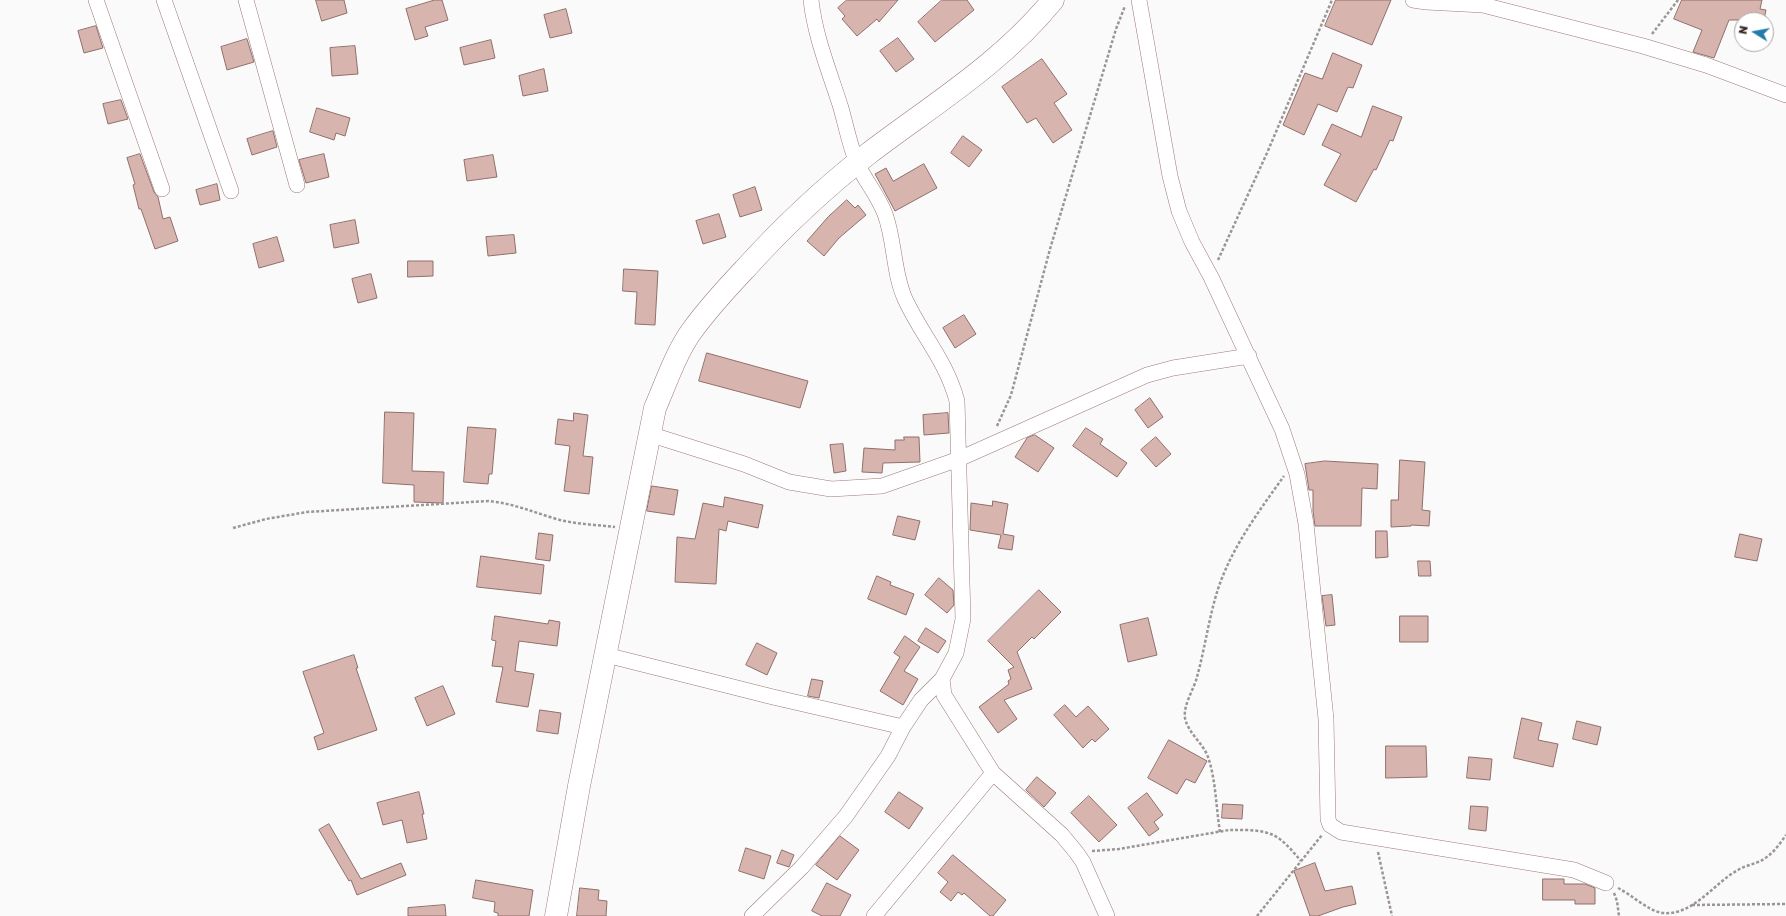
<!DOCTYPE html>
<html>
<head>
<meta charset="utf-8">
<style>
  body { margin:0 }
  #map { position:relative; width:1786px; height:916px; overflow:hidden; background:#fafafa; font-family:"Golos Text",sans-serif }
  canvas { display:block }
  .north { position:absolute; left:1734px; top:12px; width:40px; height:40px; box-sizing:border-box; background:#fff; border:1px solid #ada7a6; border-radius:50%; rotate:281deg; font-size:11px; font-weight:700; line-height:16px; text-align:center; color:#312321 }
  .north::after { content:''; display:block; margin:auto; width:14px; height:18px; background:#247cab; clip-path:polygon(50% 0,100% 100%,50% 72%,0 100%) }
</style>
</head>
<body>
<div id="map">
<canvas width="1786" height="916"></canvas>
<div class="north">N</div>
</div>
<script>
const g = document.querySelector('canvas').getContext('2d');
g.lineJoin = 'round';
function fill(path, color) {
  g.fillStyle = color;
  g.fill(path, 'evenodd');
}
function strokePath(path, color, width, dash) {
  g.strokeStyle = color;
  g.lineWidth = width;
  g.lineCap = dash ? 'butt' : 'round';
  g.setLineDash(dash || []);
  g.stroke(path);
}
const building = new Path2D(`
  M 316,0 L 344,0 L 347,13 L 322,21 Z
  M 435,0 L 442,0 L 448,20 L 425,27 L 428,36 L 415,40 L 406,9 Z
  M 847,0 L 898,0 L 879,22 L 877,19 L 857,36 L 842,19 L 845,16 L 838,8 Z
  M 942,0 L 967,0 L 974,10 L 935,42 L 918,22 Z
  M 1336,0 L 1391,0 L 1372,45 L 1325,26 Z
  M 1682,0 L 1762,0 L 1760,9 L 1766,10 L 1764,20 L 1729,20 L 1714,58 L 1693,52 L 1702,30 L 1674,19 Z
  M 566,9 L 572,33 L 550,38 L 544,15 Z
  M 96,26 L 103,48 L 84,53 L 78,31 Z
  M 898,38 L 914,59 L 896,72 L 880,51 Z
  M 247,39 L 254,62 L 227,70 L 221,47 Z
  M 491,40 L 495,58 L 464,65 L 460,48 Z
  M 355,46 L 358,74 L 332,76 L 330,48 Z
  M 1333,53 L 1362,65 L 1353,88 L 1348,87 L 1337,112 L 1318,104 L 1304,135 L 1283,125 L 1305,73 L 1322,79 Z
  M 1042,59 L 1067,94 L 1054,103 L 1072,130 L 1053,143 L 1036,118 L 1027,123 L 1002,87 Z
  M 544,69 L 548,91 L 523,96 L 519,76 Z
  M 121,100 L 128,119 L 108,124 L 103,104 Z
  M 1373,106 L 1402,117 L 1393,141 L 1390,140 L 1376,170 L 1374,169 L 1356,202 L 1324,185 L 1341,154 L 1322,145 L 1332,124 L 1361,137 Z
  M 317,108 L 350,118 L 345,136 L 336,133 L 334,140 L 310,132 Z
  M 273,131 L 277,147 L 252,155 L 247,139 Z
  M 963,136 L 982,150 L 969,167 L 951,153 Z
  M 140,154 L 154,192 L 158,197 L 163,219 L 170,217 L 178,241 L 155,249 L 141,209 L 139,209 L 133,185 L 135,184 L 127,158 Z
  M 324,154 L 329,177 L 306,183 L 299,160 Z
  M 493,155 L 497,177 L 467,181 L 464,160 Z
  M 924,164 L 937,188 L 895,211 L 875,174 L 886,168 L 893,181 Z
  M 217,184 L 220,200 L 200,205 L 196,190 Z
  M 755,187 L 762,210 L 740,217 L 733,195 Z
  M 847,200 L 855,208 L 858,205 L 866,215 L 839,238 L 824,256 L 807,241 L 828,217 Z
  M 719,214 L 726,237 L 703,244 L 696,221 Z
  M 355,220 L 359,243 L 334,248 L 330,225 Z
  M 514,235 L 516,253 L 488,256 L 486,237 Z
  M 277,237 L 284,261 L 259,268 L 253,244 Z
  M 408,261 L 433,261 L 433,276 L 408,277 Z
  M 624,269 L 658,271 L 655,325 L 635,324 L 637,292 L 623,291 Z
  M 371,274 L 377,298 L 358,303 L 352,279 Z
  M 964,315 L 976,334 L 955,348 L 943,328 Z
  M 707,353 L 808,381 L 800,408 L 699,381 Z
  M 1150,398 L 1163,417 L 1148,428 L 1135,410 Z
  M 385,412 L 414,413 L 412,471 L 444,472 L 443,503 L 414,502 L 414,485 L 383,483 Z
  M 574,413 L 588,415 L 583,456 L 593,457 L 589,494 L 564,491 L 570,446 L 555,444 L 558,419 L 573,421 Z
  M 948,413 L 949,433 L 924,435 L 923,415 Z
  M 468,427 L 496,429 L 492,474 L 489,474 L 488,484 L 464,482 Z
  M 1086,428 L 1103,439 L 1100,444 L 1127,463 L 1117,477 L 1073,446 Z
  M 1035,435 L 1054,448 L 1038,472 L 1015,457 L 1027,438 Z
  M 904,437 L 919,437 L 920,462 L 883,463 L 882,473 L 862,472 L 864,448 L 895,450 L 895,440 L 904,440 Z
  M 1156,437 L 1171,454 L 1156,467 L 1141,450 Z
  M 843,444 L 846,471 L 834,473 L 830,445 Z
  M 1400,460 L 1425,462 L 1422,510 L 1430,511 L 1429,526 L 1411,525 L 1411,526 L 1391,527 L 1391,500 L 1398,500 Z
  M 1325,461 L 1378,464 L 1377,489 L 1362,488 L 1361,526 L 1315,526 L 1313,511 L 1313,490 L 1309,490 L 1305,464 Z
  M 652,486 L 678,490 L 674,515 L 647,511 Z
  M 725,497 L 763,505 L 758,528 L 728,521 L 726,531 L 719,529 L 716,584 L 675,582 L 677,537 L 695,539 L 703,503 L 723,507 Z
  M 993,501 L 1008,504 L 1003,534 L 1014,536 L 1012,550 L 998,548 L 1001,535 L 970,530 L 971,503 L 992,506 Z
  M 898,516 L 920,521 L 915,540 L 893,535 Z
  M 1376,531 L 1387,531 L 1388,557 L 1376,558 Z
  M 539,533 L 553,535 L 550,561 L 536,559 Z
  M 1740,534 L 1762,539 L 1757,561 L 1735,557 Z
  M 481,556 L 544,565 L 541,594 L 477,587 Z
  M 1418,561 L 1430,561 L 1431,576 L 1419,576 Z
  M 877,576 L 891,582 L 890,585 L 914,594 L 906,615 L 868,599 Z
  M 939,578 L 953,590 L 954,605 L 947,613 L 925,595 Z
  M 1039,590 L 1061,612 L 1034,639 L 1032,637 L 1017,652 L 1032,689 L 1004,700 L 1017,719 L 998,733 L 979,707 L 1009,684 L 1008,681 L 1011,679 L 1008,670 L 1014,667 L 988,641 Z
  M 1332,595 L 1335,625 L 1326,626 L 1322,596 Z
  M 495,616 L 548,624 L 549,620 L 560,622 L 557,646 L 519,641 L 515,671 L 534,674 L 528,707 L 496,702 L 503,667 L 492,666 L 496,641 L 492,640 Z
  M 1400,616 L 1428,616 L 1428,642 L 1400,642 Z
  M 1148,618 L 1157,655 L 1128,662 L 1120,625 Z
  M 926,628 L 946,641 L 938,653 L 918,641 Z
  M 905,636 L 920,647 L 904,671 L 918,679 L 903,705 L 880,691 L 900,657 L 894,653 Z
  M 757,643 L 777,653 L 767,675 L 746,665 Z
  M 354,655 L 358,668 L 356,668 L 377,730 L 318,750 L 314,737 L 324,733 L 303,672 Z
  M 812,679 L 823,681 L 819,698 L 808,696 Z
  M 443,686 L 455,714 L 427,726 L 415,698 Z
  M 1065,705 L 1076,717 L 1088,706 L 1109,729 L 1095,742 L 1092,739 L 1083,748 L 1054,715 Z
  M 540,710 L 561,713 L 558,734 L 537,731 Z
  M 1522,718 L 1542,723 L 1538,740 L 1558,744 L 1553,767 L 1514,758 Z
  M 1577,721 L 1601,727 L 1597,745 L 1573,739 Z
  M 1169,740 L 1207,761 L 1195,783 L 1186,779 L 1177,794 L 1148,778 Z
  M 1386,746 L 1426,746 L 1427,777 L 1386,778 Z
  M 1469,757 L 1492,759 L 1490,780 L 1467,778 Z
  M 1037,777 L 1056,793 L 1044,807 L 1026,790 Z
  M 419,792 L 424,814 L 422,814 L 427,839 L 407,843 L 402,820 L 383,825 L 377,803 Z
  M 899,792 L 923,808 L 909,829 L 885,812 Z
  M 1147,793 L 1163,815 L 1154,822 L 1159,829 L 1149,836 L 1128,808 Z
  M 1089,796 L 1117,825 L 1099,842 L 1071,813 Z
  M 1223,804 L 1243,805 L 1242,819 L 1222,818 Z
  M 1471,806 L 1488,807 L 1486,831 L 1469,829 Z
  M 329,824 L 361,879 L 401,863 L 406,875 L 357,895 L 351,880 L 349,881 L 319,830 Z
  M 840,836 L 859,850 L 837,880 L 816,865 Z
  M 746,848 L 771,856 L 764,879 L 739,871 Z
  M 782,850 L 794,855 L 789,867 L 777,863 Z
  M 953,855 L 1006,900 L 993,916 L 990,916 L 964,893 L 962,895 L 958,892 L 951,901 L 940,892 L 948,882 L 938,873 Z
  M 1315,863 L 1325,891 L 1352,886 L 1356,904 L 1343,907 L 1318,916 L 1310,916 L 1294,871 Z
  M 1543,879 L 1564,879 L 1564,884 L 1585,884 L 1595,888 L 1595,904 L 1575,904 L 1575,900 L 1543,900 Z
  M 476,880 L 533,890 L 529,916 L 498,916 L 498,913 L 494,912 L 495,902 L 473,898 Z
  M 827,883 L 851,895 L 840,916 L 822,916 L 812,911 Z
  M 580,888 L 599,890 L 598,900 L 607,901 L 606,916 L 577,916 Z
  M 445,905 L 446,916 L 408,916 L 408,908 Z`);
const path = new Path2D(`
  M 1652,34 L 1678,0
  M 1218,260 L 1267,153 L 1332,0
  M 997,426 L 1011,395 L 1050,249 L 1116,29 L 1125,6
  M 233,528 L 266,519 L 307,512 L 488,501 C 513,503 535,513 560,520 C 577,524 597,525 615,527
  M 1220,832 C 1216,808 1216,780 1208,757 C 1203,743 1188,733 1185,718 C 1183,705 1194,689 1197,677 C 1205,648 1209,617 1218,589 C 1232,547 1259,511 1284,476
  M 1092,851 L 1119,849 L 1229,830 C 1243,830 1260,829 1273,835 C 1284,840 1293,852 1301,861
  M 1378,852 L 1392,916
  M 1618,888 C 1632,895 1648,911 1663,913 C 1693,916 1714,883 1738,870 C 1748,864 1759,864 1768,856 C 1775,851 1781,842 1786,835
  M 1614,893 L 1617,901 L 1619,916
  M 1692,905 L 1786,904
  M 1257,916 L 1322,835`);
const street = new Path2D(`
  M 96,0 L 162,189
  M 164,0 L 231,191
  M 246,0 L 297,185
  M 811,0 C 815,37 830,73 841,108 C 846,126 850,146 857,163 C 865,181 878,195 885,214 C 895,241 893,272 905,299 C 922,336 946,360 957,401 L 963,619 L 956,653 L 942,679 L 944,695 L 993,773 L 1062,835 L 1076,852 L 1083,862 L 1107,916
  M 1139,0 L 1170,176 L 1179,211 L 1192,242 L 1211,277 L 1282,429 L 1297,474 L 1306,524 L 1326,719 L 1328,819 L 1330,825 L 1341,832 L 1574,870 L 1606,883
  M 1413,0 L 1426,2 L 1483,5 L 1643,46 L 1706,65 L 1786,95
  M 649,434 L 744,464 L 789,482 L 831,489 L 882,486 L 959,459 L 1147,375 L 1173,368 L 1249,356
  M 606,655 L 773,697 L 903,727
  M 752,916 L 802,867 L 846,816 L 888,756 L 903,727 L 921,700 L 942,679
  M 874,916 L 993,773`);
const secondary = new Path2D(`
  M 556,916 L 579,786 L 655,408 C 666,383 675,355 691,332 C 707,310 725,290 744,270 C 782,228 823,189 868,154 C 931,106 1002,63 1053,0`);
fill(building, '#d8b4af');
strokePath(building, '#906f6a', 1);
strokePath(street, '#9c7a76', 16);
strokePath(secondary, '#9c7a76', 23);
strokePath(path, '#9c9594', 2.5, [3, 2]);
strokePath(street, '#fff', 15);
strokePath(secondary, '#fff', 22);
</script>
</body>
</html>
